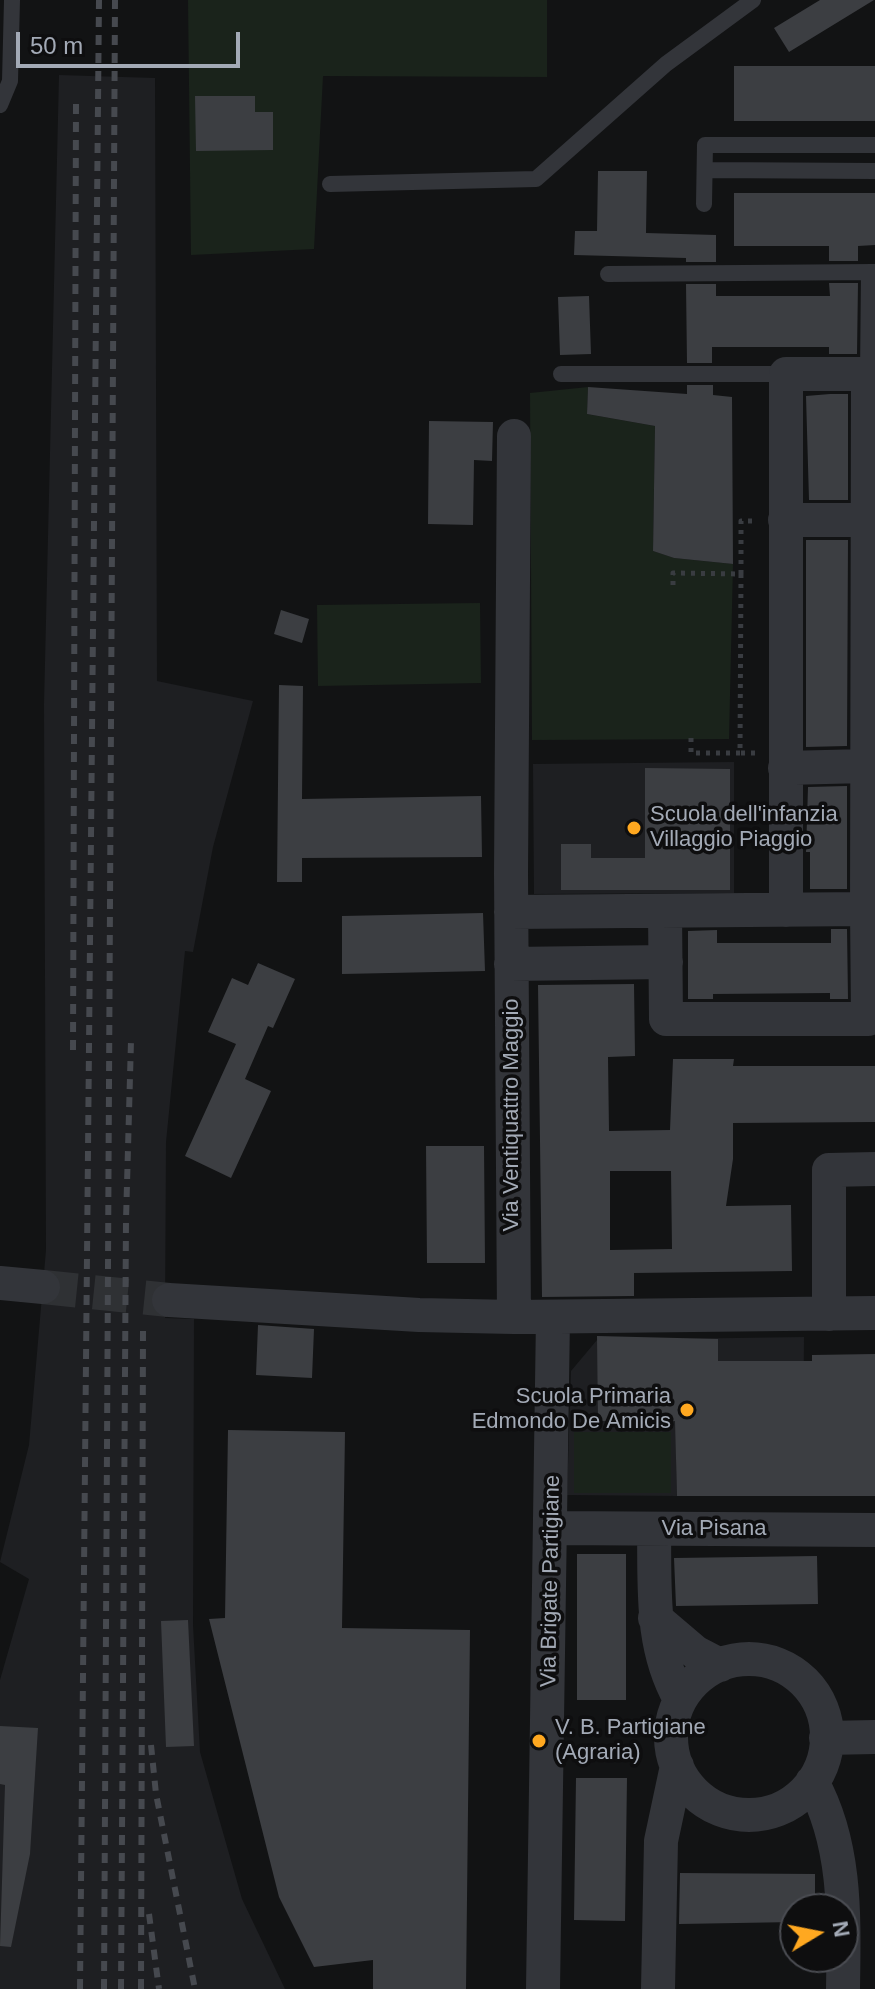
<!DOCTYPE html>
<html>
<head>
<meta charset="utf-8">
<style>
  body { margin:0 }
  #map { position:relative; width:875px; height:1989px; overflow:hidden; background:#121314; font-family:Helvetica,sans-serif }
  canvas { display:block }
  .north { position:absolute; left:779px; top:1893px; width:80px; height:80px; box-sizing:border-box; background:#0e0e0f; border:2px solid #4a4c52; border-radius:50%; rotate:80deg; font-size:22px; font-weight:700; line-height:32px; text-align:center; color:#a3aab6 }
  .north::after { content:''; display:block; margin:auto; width:28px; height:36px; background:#ffa820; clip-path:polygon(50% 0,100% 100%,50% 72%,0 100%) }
  .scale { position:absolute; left:16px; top:32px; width:224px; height:36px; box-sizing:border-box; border:4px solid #a3aab6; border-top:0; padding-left:10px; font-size:24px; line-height:28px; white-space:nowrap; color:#a3aab6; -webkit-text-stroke:6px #0e0e0f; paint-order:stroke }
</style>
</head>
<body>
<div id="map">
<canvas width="875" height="1989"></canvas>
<div class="north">N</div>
<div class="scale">50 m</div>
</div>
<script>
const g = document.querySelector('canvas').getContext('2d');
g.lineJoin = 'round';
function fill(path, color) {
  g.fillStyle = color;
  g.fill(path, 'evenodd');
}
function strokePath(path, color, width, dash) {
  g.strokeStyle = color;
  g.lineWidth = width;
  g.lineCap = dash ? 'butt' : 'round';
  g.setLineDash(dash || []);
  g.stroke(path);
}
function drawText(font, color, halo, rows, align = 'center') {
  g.font = font + ' Helvetica,sans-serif';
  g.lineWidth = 7;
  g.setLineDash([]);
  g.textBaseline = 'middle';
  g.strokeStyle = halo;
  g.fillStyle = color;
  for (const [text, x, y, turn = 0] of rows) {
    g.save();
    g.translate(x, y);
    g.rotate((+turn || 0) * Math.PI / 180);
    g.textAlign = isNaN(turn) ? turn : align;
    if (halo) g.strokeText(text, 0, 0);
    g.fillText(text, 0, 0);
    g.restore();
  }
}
const built = new Path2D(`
  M 59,75 L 155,78 L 157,681 L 253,701 L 213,847 L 193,952 L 185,951 L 166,1142 L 165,1318 L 194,1319 L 193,1625 L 200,1752 L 242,1899 L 285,1989 L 0,1989 L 0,1680 L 29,1579 L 0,1562 L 29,1445 L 46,1250 L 44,704 Z
  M 734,762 L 734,893 L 534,894 L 533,764 Z
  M 804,1337 L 803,1449 L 676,1449 L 677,1496 L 567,1495 L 571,1371 L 597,1340 Z`);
const green = new Path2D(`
  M 188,0 L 547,0 L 547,77 L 323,76 L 314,249 L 191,255 Z
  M 588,387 L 587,414 L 655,426 L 653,551 L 674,558 L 733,564 L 729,739 L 532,740 L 530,393 Z
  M 480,603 L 481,683 L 318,686 L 317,605 Z
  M 574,1432 L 671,1432 L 671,1493 L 574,1493 Z`);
const building = new Path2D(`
  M 820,0 L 874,0 L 789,52 L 774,28 Z
  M 734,66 L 875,66 L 875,121 L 734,121 Z
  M 195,96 L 255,96 L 255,112 L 273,112 L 273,150 L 196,151 Z
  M 598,171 L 647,171 L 646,233 L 716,235 L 716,262 L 686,262 L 686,258 L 574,255 L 575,231 L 597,231 Z
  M 734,193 L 875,193 L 875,245 L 858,246 L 858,261 L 829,261 L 829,246 L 734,246 Z
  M 829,283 L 858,283 L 857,354 L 829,354 L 829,347 L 712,347 L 712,363 L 687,363 L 686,284 L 716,284 L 716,296 L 830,296 Z
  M 589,296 L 591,354 L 560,355 L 558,297 Z
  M 687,385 L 713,385 L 713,395 L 732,397 L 733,564 L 674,558 L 653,551 L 655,426 L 587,414 L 588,387 L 687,394 Z
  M 830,394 L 848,394 L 848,500 L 809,500 L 806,396 Z
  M 429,421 L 493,422 L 492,461 L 474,460 L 473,525 L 428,524 Z
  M 806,540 L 848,540 L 847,746 L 806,747 Z
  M 281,610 L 309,619 L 302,643 L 274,634 Z
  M 279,685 L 303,686 L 302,799 L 481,796 L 482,857 L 302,858 L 302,882 L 277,882 Z
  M 645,768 L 730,769 L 730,890 L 561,890 L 561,844 L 591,844 L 591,858 L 645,858 Z
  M 847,786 L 847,889 L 810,889 L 810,852 L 806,852 L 808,787 Z
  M 483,913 L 485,971 L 342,974 L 342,916 Z
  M 831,929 L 847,929 L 848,999 L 830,999 L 830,993 L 713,994 L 713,999 L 688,999 L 688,931 L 717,930 L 717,943 L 831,943 Z
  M 258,963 L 295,979 L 273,1028 L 268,1026 L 245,1079 L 271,1091 L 231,1178 L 185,1156 L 236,1044 L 208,1032 L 232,978 L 248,985 Z
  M 634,984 L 635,1056 L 608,1057 L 609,1131 L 670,1130 L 673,1059 L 734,1059 L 733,1066 L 875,1066 L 875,1122 L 733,1123 L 733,1159 L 726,1206 L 791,1205 L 792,1271 L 634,1273 L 634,1296 L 542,1297 L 538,985 ZM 610,1171 L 671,1171 L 672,1249 L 610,1250 Z
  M 426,1146 L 484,1146 L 485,1263 L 427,1263 Z
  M 258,1325 L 314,1329 L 312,1378 L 256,1375 Z
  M 597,1336 L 718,1339 L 718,1361 L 812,1361 L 812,1355 L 875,1354 L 875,1496 L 677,1496 L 675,1421 L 598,1421 Z
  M 228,1430 L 345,1432 L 342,1628 L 470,1630 L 466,1989 L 373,1989 L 373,1960 L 314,1967 L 279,1897 L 209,1619 L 225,1618 Z
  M 577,1554 L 626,1554 L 626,1700 L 577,1700 Z
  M 817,1556 L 818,1604 L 676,1606 L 674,1558 Z
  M 188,1620 L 194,1746 L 166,1747 L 161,1621 Z
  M 0,1726 L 38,1728 L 30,1854 L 11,1947 L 0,1946 L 5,1785 L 0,1784 Z
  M 576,1778 L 627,1778 L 625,1921 L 574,1920 Z
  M 680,1873 L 815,1874 L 815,1909 L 795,1909 L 795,1922 L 679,1924 Z`);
const minorTunnel = new Path2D(`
  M 43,1287 L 169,1300`);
const path = new Path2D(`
  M 741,574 L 741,521 L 754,521
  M 673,585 L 673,573 L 741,574 L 740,753 L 756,753
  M 691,738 L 691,753 L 740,753`);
const service = new Path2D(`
  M 0,105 L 10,81 L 12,0
  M 705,170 L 875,171
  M 330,184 L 536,179 L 666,64 L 753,0
  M 704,204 L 705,145 L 875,145
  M 608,274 L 875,272
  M 561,374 L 786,374
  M 868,374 L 869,272`);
const minor = new Path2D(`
  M 868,374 L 867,909 L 875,909
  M 514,436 L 511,873 L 514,1317
  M 785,520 L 867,520
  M 785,768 L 866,766
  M 786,910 L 786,374 L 875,374
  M 511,912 L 867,909 L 868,1019 L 666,1019 L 665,911
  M 511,964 L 666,962
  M 0,1283 L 43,1287
  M 169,1300 L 419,1315 L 514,1317 L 875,1313
  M 829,1314 L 829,1170 L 875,1169
  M 553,1528 L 875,1530
  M 654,1529 C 655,1587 650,1646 680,1699
  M 655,1618 L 695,1652 L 720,1665
  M671 1737a78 78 0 1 1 156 0a78 78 0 1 1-156 0Z
  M 826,1738 L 875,1737
  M 812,1782 C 847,1845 844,1919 843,1989
  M 543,1989 L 553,1317
  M 658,1989 L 661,1841 L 677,1766`);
const rail = new Path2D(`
  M 73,1050 L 76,104
  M 151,1745 L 156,1794 L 195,1989
  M 149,1914 L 159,1989
  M 80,1989 L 99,0
  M 104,1989 L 115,0
  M 121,1989 L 126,1220 L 131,1041
  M 141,1989 L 143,1330`);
const markers = [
  [634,828,8,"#ffa820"],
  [687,1410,8,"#ffa820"],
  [539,1741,8,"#ffa820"]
];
const poiNames = [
  ["Scuola dell'infanzia",650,815],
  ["Villaggio Piaggio",650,840],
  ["Scuola Primaria",671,1397,"right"],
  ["Edmondo De Amicis",671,1422,"right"],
  ["V. B. Partigiane",555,1728],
  ["(Agraria)",555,1753]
];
const streetNames = [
  ["Via Ventiquattro Maggio",512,1115,-90],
  ["Via Pisana",714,1529],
  ["Via Brigate Partigiane",551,1581,-89]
];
fill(built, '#1e1f22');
fill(green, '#1a231b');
fill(building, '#3c3e42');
strokePath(minorTunnel, '#2f3134', 34, [34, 17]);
strokePath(path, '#393c41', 5, [4, 6]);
strokePath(service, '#33353a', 16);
strokePath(minor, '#33353a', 34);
strokePath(rail, '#46494f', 6, [10, 8]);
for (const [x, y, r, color] of markers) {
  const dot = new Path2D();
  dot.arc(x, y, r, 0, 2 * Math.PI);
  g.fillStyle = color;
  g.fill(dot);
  strokePath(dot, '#0e0e0f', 3);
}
drawText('22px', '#a3aab6', '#0e0e0f', poiNames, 'left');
drawText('22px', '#a3aab6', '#0e0e0f', streetNames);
</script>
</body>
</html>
